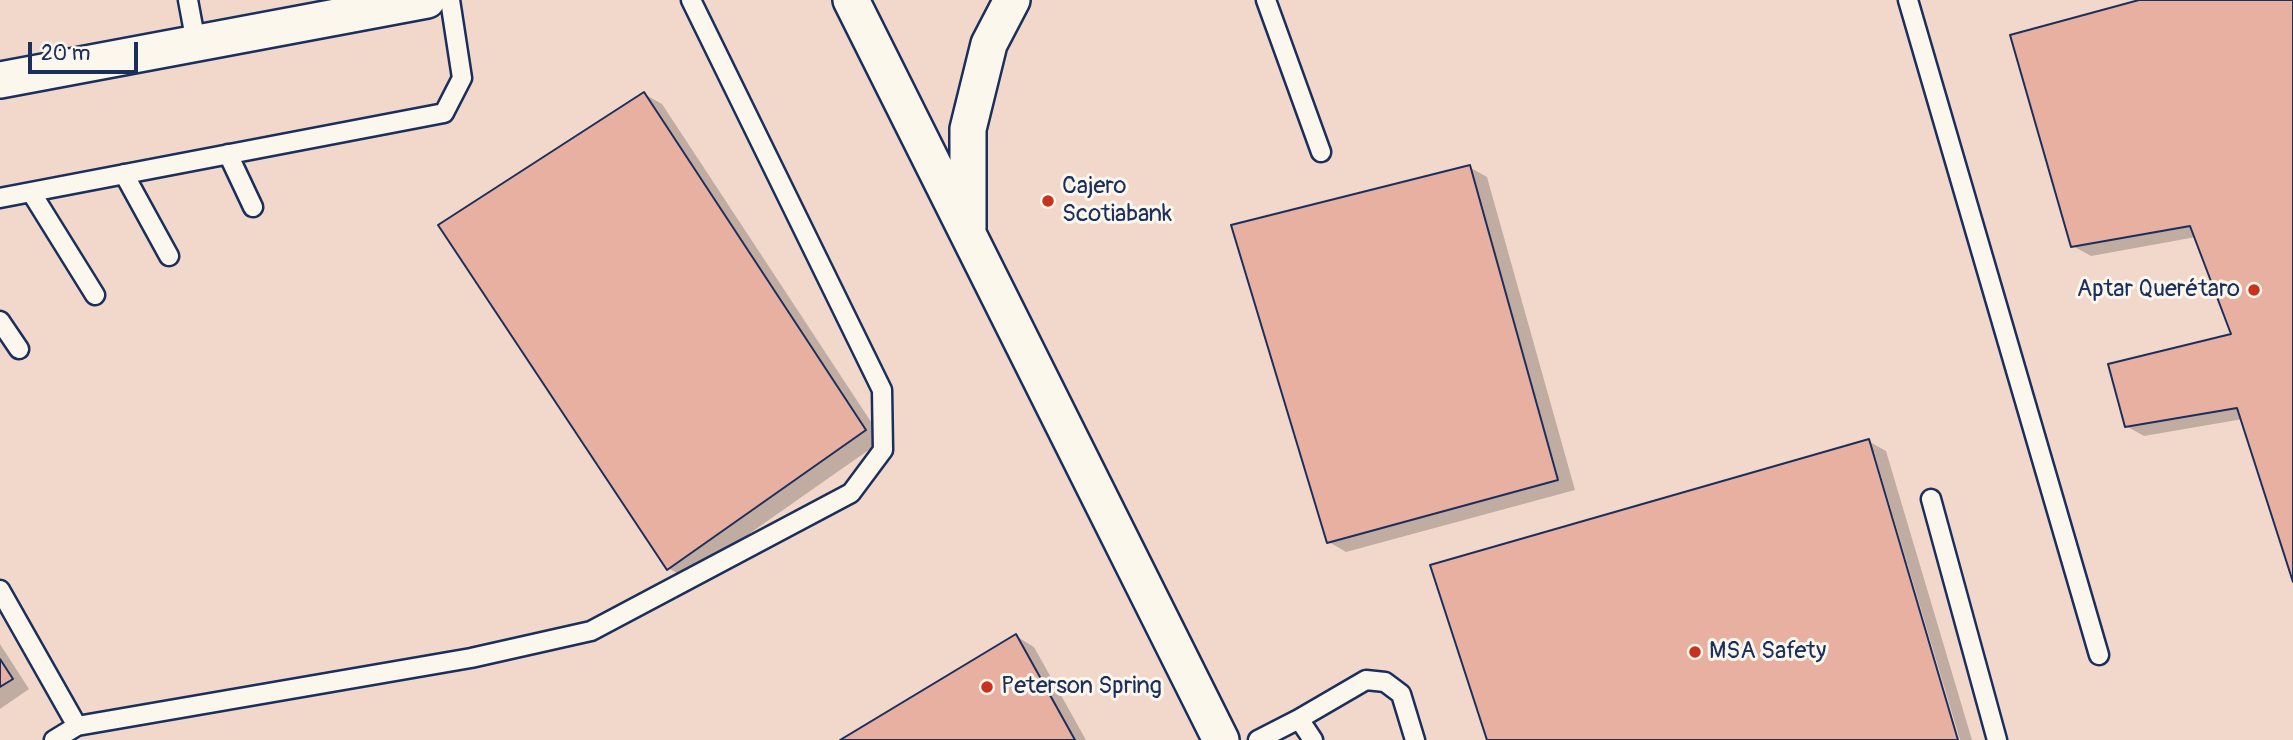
<!DOCTYPE html>
<html>
<head>
<meta charset="utf-8">
<style>
  body { margin:0 }
  #map { position:relative; width:2293px; height:740px; overflow:hidden; background:#f7e9dd; font-family:Pangolin,sans-serif }
  canvas { display:block }
  .scale { position:absolute; left:28px; top:42px; width:110px; height:32px; box-sizing:border-box; border:4px solid #1b2f5e; border-top:0; padding-left:9px; font-size:21px; line-height:24px; white-space:nowrap; color:#1b2f5e; -webkit-text-stroke:5px #fbf7ec; paint-order:stroke }
</style>
</head>
<body>
<div id="map">
<canvas width="2293" height="740"></canvas>
<div class="scale">20 m</div>
</div>
<script>
const g = document.querySelector('canvas').getContext('2d');
g.lineJoin = 'round';
function fill(path, color) {
  g.fillStyle = color;
  g.fill(path, 'evenodd');
}
function strokePath(path, color, width, dash) {
  g.strokeStyle = color;
  g.lineWidth = width;
  g.lineCap = dash ? 'butt' : 'round';
  g.setLineDash(dash || []);
  g.stroke(path);
}
function drawText(font, color, halo, rows, align = 'center') {
  g.font = font + ' Pangolin,sans-serif';
  g.lineWidth = 6;
  g.setLineDash([]);
  g.textBaseline = 'middle';
  g.strokeStyle = halo;
  g.fillStyle = color;
  for (const [text, x, y, turn = 0] of rows) {
    g.save();
    g.translate(x, y);
    g.rotate((+turn || 0) * Math.PI / 180);
    g.textAlign = isNaN(turn) ? turn : align;
    if (halo) g.strokeText(text, 0, 0);
    g.fillText(text, 0, 0);
    g.restore();
  }
}
const built = new Path2D(`
  M 0,0 L 2293,0 L 2293,740 L 0,740 Z`);
const shadow = new Path2D(`
  M 2145,0 L 2293,0 L 2293,576 L 2243,419 L 2144,436 L 2126,426 L 2234,335 L 2196,237 L 2091,256 L 2073,246 Z
  M 644,94 L 662,104 L 883,440 L 686,578 L 668,568 Z
  M 1469,167 L 1487,177 L 1575,490 L 1346,552 L 1329,542 Z
  M 1868,441 L 1886,451 L 1972,740 L 1960,740 L 1874,452 L 1871,452 L 1956,740 L 1489,740 Z
  M 1016,636 L 1034,647 L 1086,740 L 843,740 Z
  M 0,644 L 29,689 L 0,709 Z`);
const building = new Path2D(`
  M 2139,0 L 2293,0 L 2293,582 L 2237,408 L 2125,427 L 2108,364 L 2231,334 L 2190,226 L 2071,247 L 2010,35 Z
  M 644,92 L 866,430 L 667,570 L 438,225 Z
  M 1470,165 L 1558,480 L 1327,543 L 1231,225 Z
  M 1869,439 L 1958,740 L 1487,740 L 1430,565 Z
  M 1016,634 L 1075,740 L 840,740 Z
  M 0,659 L 13,679 L 0,687 Z`);
const lane = new Path2D(`
  M 188,0 L 196,43
  M 1266,0 L 1321,152
  M 1908,0 L 2099,655
  M 228,154 L 253,207
  M 124,174 L 169,256
  M 31,192 L 95,295
  M 0,198 L 444,113 L 462,78 L 450,0
  M 0,321 L 19,349
  M 1931,499 L 1997,740
  M 0,590 L 77,726 L 54,740
  M 1299,719 L 1366,680 L 1385,682 L 1401,694 L 1415,740
  M 77,726 L 471,658 L 591,631 L 851,493 L 883,450 L 882,390 L 691,0
  M 1258,740 L 1299,719 L 1313,740`);
const street = new Path2D(`
  M 851,0 L 1221,740
  M 0,80 L 427,0
  M 968,228 L 968,129 L 989,44 L 1012,0`);
const markers = [
  [1048,201,7,"#c8321e"],
  [2254,290,7,"#c8321e"],
  [1695,652,7,"#c8321e"],
  [987,687,7,"#c8321e"]
];
const poiNames = [
  ["Cajero",1062,187],
  ["Scotiabank",1062,215],
  ["Aptar Querétaro",2240,290,"right"],
  ["MSA Safety",1709,652],
  ["Peterson Spring",1001,687]
];
fill(built, '#f2d8cb');
fill(shadow, '#0003');
fill(building, '#e8b0a0');
strokePath(building, '#1b2f5e', 2);
strokePath(lane, '#1b2f5e', 23);
strokePath(street, '#1b2f5e', 40);
strokePath(lane, '#fbf7ec', 18);
strokePath(street, '#fbf7ec', 35);
for (const [x, y, r, color] of markers) {
  const dot = new Path2D();
  dot.arc(x, y, r, 0, 2 * Math.PI);
  g.fillStyle = color;
  g.fill(dot);
  strokePath(dot, '#fbf7ec', 2.5);
}
drawText('24px', '#1b2f5e', '#fbf7ec', poiNames, 'left');
</script>
</body>
</html>
